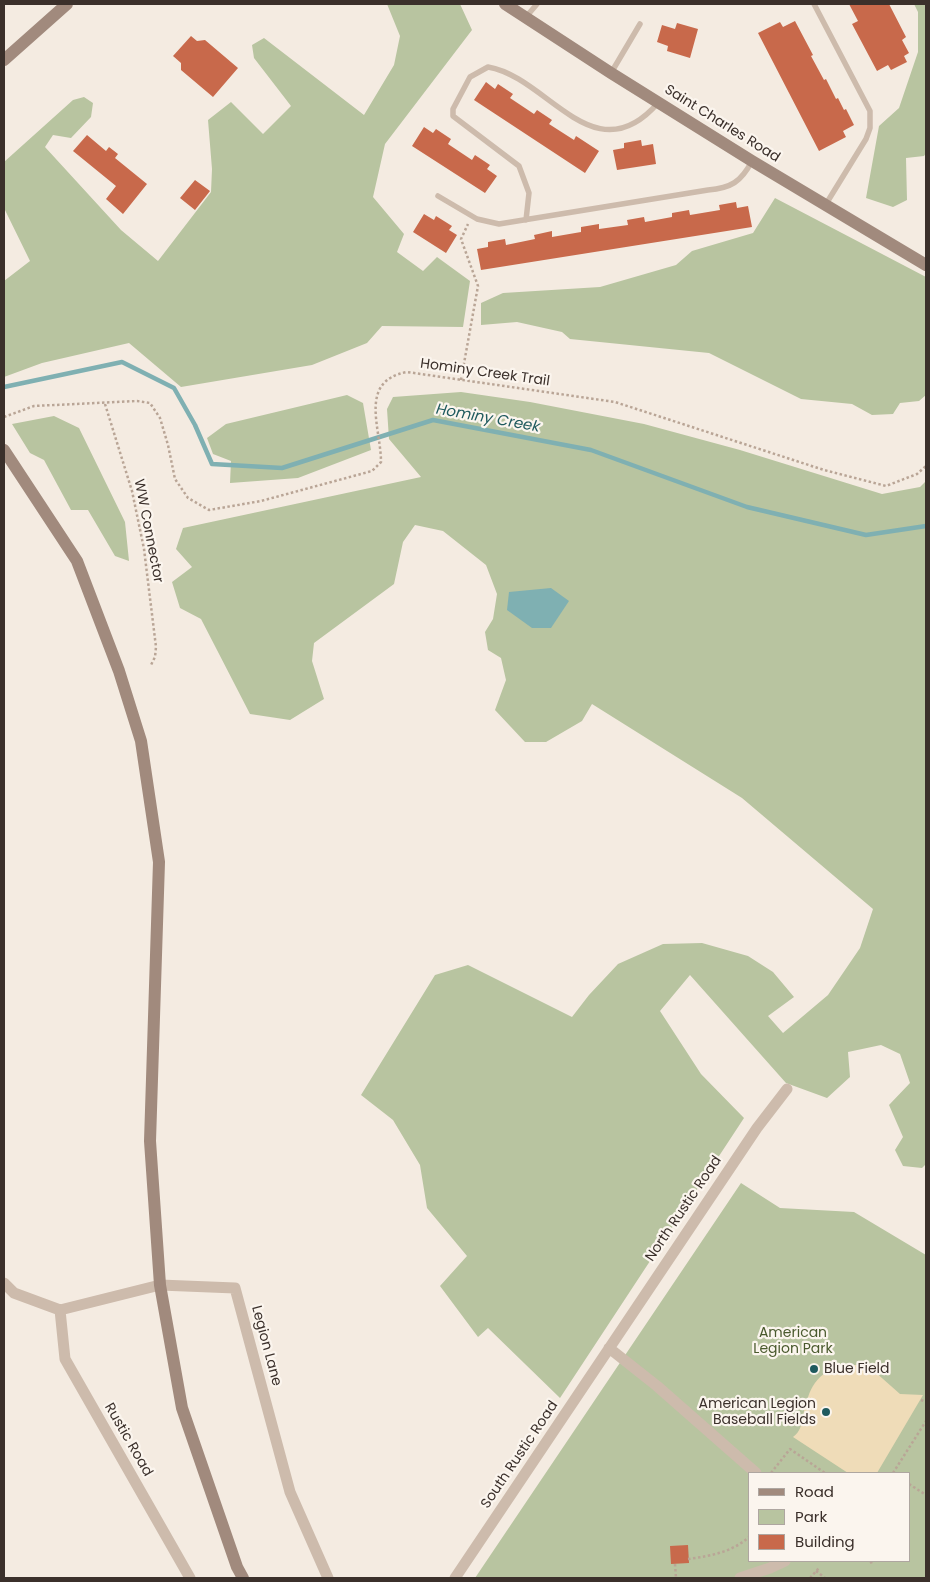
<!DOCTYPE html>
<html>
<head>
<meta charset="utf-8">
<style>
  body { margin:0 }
  #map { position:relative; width:930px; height:1582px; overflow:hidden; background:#f4ebe1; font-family:Poppins,sans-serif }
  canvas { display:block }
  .frame { position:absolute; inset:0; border:5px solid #3b302b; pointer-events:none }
  .legend { position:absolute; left:748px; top:1472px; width:162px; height:90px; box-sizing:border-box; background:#fbf5ee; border:1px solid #aea6a0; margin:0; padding:6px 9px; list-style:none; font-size:15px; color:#3b302b }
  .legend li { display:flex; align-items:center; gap:10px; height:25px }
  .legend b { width:25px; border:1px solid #aea6a0 }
</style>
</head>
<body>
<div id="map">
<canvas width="930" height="1582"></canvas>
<div class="frame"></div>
<ul class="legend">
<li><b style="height:6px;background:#a18a7d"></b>Road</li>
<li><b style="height:14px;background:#b8c4a0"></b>Park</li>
<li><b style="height:14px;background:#c8694b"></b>Building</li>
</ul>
</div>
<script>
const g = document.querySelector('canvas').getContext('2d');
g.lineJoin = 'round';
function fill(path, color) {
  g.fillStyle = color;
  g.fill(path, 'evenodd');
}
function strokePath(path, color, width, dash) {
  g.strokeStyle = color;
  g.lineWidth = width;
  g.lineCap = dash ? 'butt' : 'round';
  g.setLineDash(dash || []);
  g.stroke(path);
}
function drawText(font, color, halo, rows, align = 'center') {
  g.font = font + ' Poppins,sans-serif';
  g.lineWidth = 4.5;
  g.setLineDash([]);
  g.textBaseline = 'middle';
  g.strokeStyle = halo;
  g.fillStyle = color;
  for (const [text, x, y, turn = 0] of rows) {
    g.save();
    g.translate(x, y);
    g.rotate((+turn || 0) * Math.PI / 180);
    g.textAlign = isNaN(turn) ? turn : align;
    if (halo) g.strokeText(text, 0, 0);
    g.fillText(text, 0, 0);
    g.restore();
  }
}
const green = new Path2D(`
  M 387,4 L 460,4 L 472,30 L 385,144 L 373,197 L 404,234 L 397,252 L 423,271 L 437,257 L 470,281 L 463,327 L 382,326 L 367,343 L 312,365 L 181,387 L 129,343 L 42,363 L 4,377 L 4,281 L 30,261 L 4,208 L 4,162 L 73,100 L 84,97 L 93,103 L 91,117 L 71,138 L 53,135 L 45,147 L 121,230 L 158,261 L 211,192 L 212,169 L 208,120 L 231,102 L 263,134 L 291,106 L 254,58 L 252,45 L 264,38 L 364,115 L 394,65 L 400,36 Z
  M 914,4 L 926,4 L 926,153 L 924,156 L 906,158 L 907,200 L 893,207 L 866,198 L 879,126 L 899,108 L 918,52 L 918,12 Z
  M 775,198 L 926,277 L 926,395 L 919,401 L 900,403 L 893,414 L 872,415 L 852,404 L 801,399 L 709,353 L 570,339 L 562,332 L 517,322 L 481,325 L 481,303 L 503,293 L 600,287 L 676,265 L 692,251 L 753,233 Z
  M 461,392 L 530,402 L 644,424 L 740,450 L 882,494 L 920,487 L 926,481 L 926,1164 L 922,1168 L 903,1166 L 895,1150 L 903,1137 L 889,1105 L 910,1083 L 900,1054 L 881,1045 L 848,1052 L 850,1077 L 827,1098 L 786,1083 L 690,975 L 660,1011 L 701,1074 L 744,1118 L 560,1398 L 488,1328 L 478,1337 L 440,1286 L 467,1256 L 427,1208 L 420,1165 L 393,1120 L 361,1095 L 435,975 L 468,965 L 572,1017 L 589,995 L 618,964 L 663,944 L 702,943 L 748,956 L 773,972 L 794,997 L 768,1016 L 783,1033 L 828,995 L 860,948 L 873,909 L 742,798 L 592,704 L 582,721 L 546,742 L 525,742 L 495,710 L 506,680 L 501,658 L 488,650 L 485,632 L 493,619 L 497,594 L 486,565 L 443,531 L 415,525 L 403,542 L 394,584 L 314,643 L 312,661 L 324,699 L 290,720 L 250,714 L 201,619 L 180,608 L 172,582 L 192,567 L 176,549 L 183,528 L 421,477 L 389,439 L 387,409 L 393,397 Z
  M 347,395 L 363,403 L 371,450 L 298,478 L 230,483 L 231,461 L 213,454 L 207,438 L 226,424 Z
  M 54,416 L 79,428 L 125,522 L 129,561 L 115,556 L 88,510 L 71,510 L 44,460 L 30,453 L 12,424 Z
  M 741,1183 L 780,1208 L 854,1212 L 926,1255 L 926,1578 L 475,1578 ZM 749,1473 L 909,1473 L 909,1561 L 749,1561 Z`);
const sand = new Path2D(`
  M 845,1365 L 860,1365 L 874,1371 L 900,1394 L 923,1395 L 877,1473 L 848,1473 L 793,1437 C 801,1431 801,1425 803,1416 C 809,1389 815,1372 845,1365 Z`);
const water = new Path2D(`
  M 551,588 L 569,601 L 551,628 L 532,628 L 507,610 L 509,592 Z`);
const stream = new Path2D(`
  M 4,387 L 122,362 L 174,388 L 195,425 L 212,464 L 282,468 L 433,420 L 591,450 L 747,507 L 866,535 L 926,526`);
const building = new Path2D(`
  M 849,4 L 889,4 L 906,37 L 902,40 L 909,53 L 904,56 L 907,62 L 891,70 L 888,65 L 877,71 L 852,24 L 858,21 Z
  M 795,21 L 813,55 L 811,56 L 824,80 L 826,79 L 836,99 L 838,98 L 844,110 L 846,109 L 854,125 L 843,131 L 846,137 L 819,151 L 758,33 L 780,22 L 783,27 Z
  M 677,23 L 698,29 L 690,58 L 667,51 L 668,46 L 657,42 L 662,25 L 675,29 Z
  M 191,36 L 197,41 L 205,40 L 238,68 L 213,97 L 181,70 L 181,63 L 173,56 Z
  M 486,82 L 495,89 L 498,84 L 513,94 L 510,98 L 534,114 L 537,110 L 552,120 L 549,124 L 574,140 L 576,136 L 599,151 L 585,173 L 474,100 Z
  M 424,127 L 433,133 L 436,129 L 451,139 L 448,144 L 472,160 L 475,155 L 490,165 L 487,169 L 497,176 L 485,193 L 412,146 Z
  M 87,135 L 106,151 L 109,147 L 118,154 L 115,158 L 147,184 L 123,214 L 106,199 L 116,186 L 73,151 Z
  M 641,140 L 642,146 L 653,144 L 656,164 L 617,170 L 613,150 L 624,148 L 624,143 Z
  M 195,180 L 210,191 L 195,210 L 180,198 Z
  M 736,202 L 737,208 L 748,206 L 752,227 L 481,270 L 477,249 L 488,247 L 488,242 L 505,239 L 506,245 L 535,239 L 534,235 L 552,231 L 552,237 L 581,232 L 581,227 L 599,224 L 599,229 L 628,225 L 627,220 L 644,217 L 645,222 L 672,217 L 672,213 L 689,210 L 690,215 L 720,210 L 719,205 Z
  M 424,214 L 434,220 L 436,216 L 452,226 L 449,230 L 457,235 L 446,253 L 413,232 Z
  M 688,1545 L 689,1563 L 671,1564 L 670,1546 Z`);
const path = new Path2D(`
  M 461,380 L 478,286 L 461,239 L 468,224
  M 105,404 L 132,491 L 144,549 L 156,647 L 155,657 L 151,665
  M 4,417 L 34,406 L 137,401 L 150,403 L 160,418 L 168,445 L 175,479 L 188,498 L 209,510 L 261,501 L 372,471 L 381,462 C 381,428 358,381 407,372 L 615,402 L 824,470 L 886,486 L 917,474 L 926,466
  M 921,1400 L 926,1402
  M 771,1473 L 790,1449 L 825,1473
  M 893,1473 L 926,1421
  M 909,1484 L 926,1495
  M 688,1559 C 711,1556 732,1552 749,1537
  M 870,1563 L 874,1561
  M 675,1564 L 676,1578
  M 816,1571 L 825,1578
  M 810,1578 L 819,1568`);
const lane = new Path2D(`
  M 814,4 L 870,111 L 870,128 L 866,139 L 826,204
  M 526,17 L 537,4
  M 611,73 L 640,24
  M 438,196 L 477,219 L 499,224 L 708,190 C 731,188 741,182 752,161
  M 526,220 L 529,193 L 519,166 L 453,116 L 453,109 L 470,77 L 488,67 C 548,77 594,176 658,103`);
const street = new Path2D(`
  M 4,1283 L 14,1293 L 60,1310
  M 60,1310 L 160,1285 L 235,1288 L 290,1492 L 328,1578
  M 60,1310 L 65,1359 L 190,1578
  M 609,1348 L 657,1386 L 756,1473
  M 455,1578 L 757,1128 L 787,1089
  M 740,1578 L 770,1568 L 785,1561`);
const secondary = new Path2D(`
  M 505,4 L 611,73 L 752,161 L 926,265
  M 4,60 L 67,4
  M 4,450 L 77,561 L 119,671 L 141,741 L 159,862 L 150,1141 L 160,1285 L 182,1408 L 237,1567 L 243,1578`);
const markers = [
  [814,1369,5,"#1f5a5e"],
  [826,1412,5,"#1f5a5e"]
];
const streetNames = [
  ["Saint Charles Road",722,124,32],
  ["Hominy Creek Trail",485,373,8],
  ["WW Connector",148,531,79],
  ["North Rustic Road",684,1209,-56],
  ["Legion Lane",266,1346,75],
  ["Rustic Road",128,1440,60],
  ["South Rustic Road",520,1455,-56]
];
const parkNames = [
  ["American",793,1333],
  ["Legion Park",793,1349]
];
const poiNames = [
  ["Blue Field",824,1369],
  ["American Legion",816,1404,"right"],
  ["Baseball Fields",816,1420,"right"]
];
const waterNames = [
  ["Hominy Creek",488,419,10]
];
fill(green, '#b8c4a0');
fill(sand, '#efdcb8');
fill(water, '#7fb0b2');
strokePath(stream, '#7fb0b2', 4.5);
fill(building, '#c8694b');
strokePath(path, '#b9a596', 2.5, [2.5, 2.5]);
strokePath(lane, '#cdbbac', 5.5);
strokePath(street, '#cdbbac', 11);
strokePath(secondary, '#a18a7d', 12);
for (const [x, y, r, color] of markers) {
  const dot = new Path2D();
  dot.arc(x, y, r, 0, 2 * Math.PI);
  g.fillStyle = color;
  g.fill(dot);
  strokePath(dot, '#fbf5ee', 2);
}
drawText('14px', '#3b302b', '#fbf5ee', streetNames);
drawText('14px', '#4a5a2e', '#fbf5ee', parkNames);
drawText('14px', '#3b302b', '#fbf5ee', poiNames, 'left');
drawText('italic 15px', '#1f5a5e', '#fbf5ee', waterNames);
</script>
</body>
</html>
